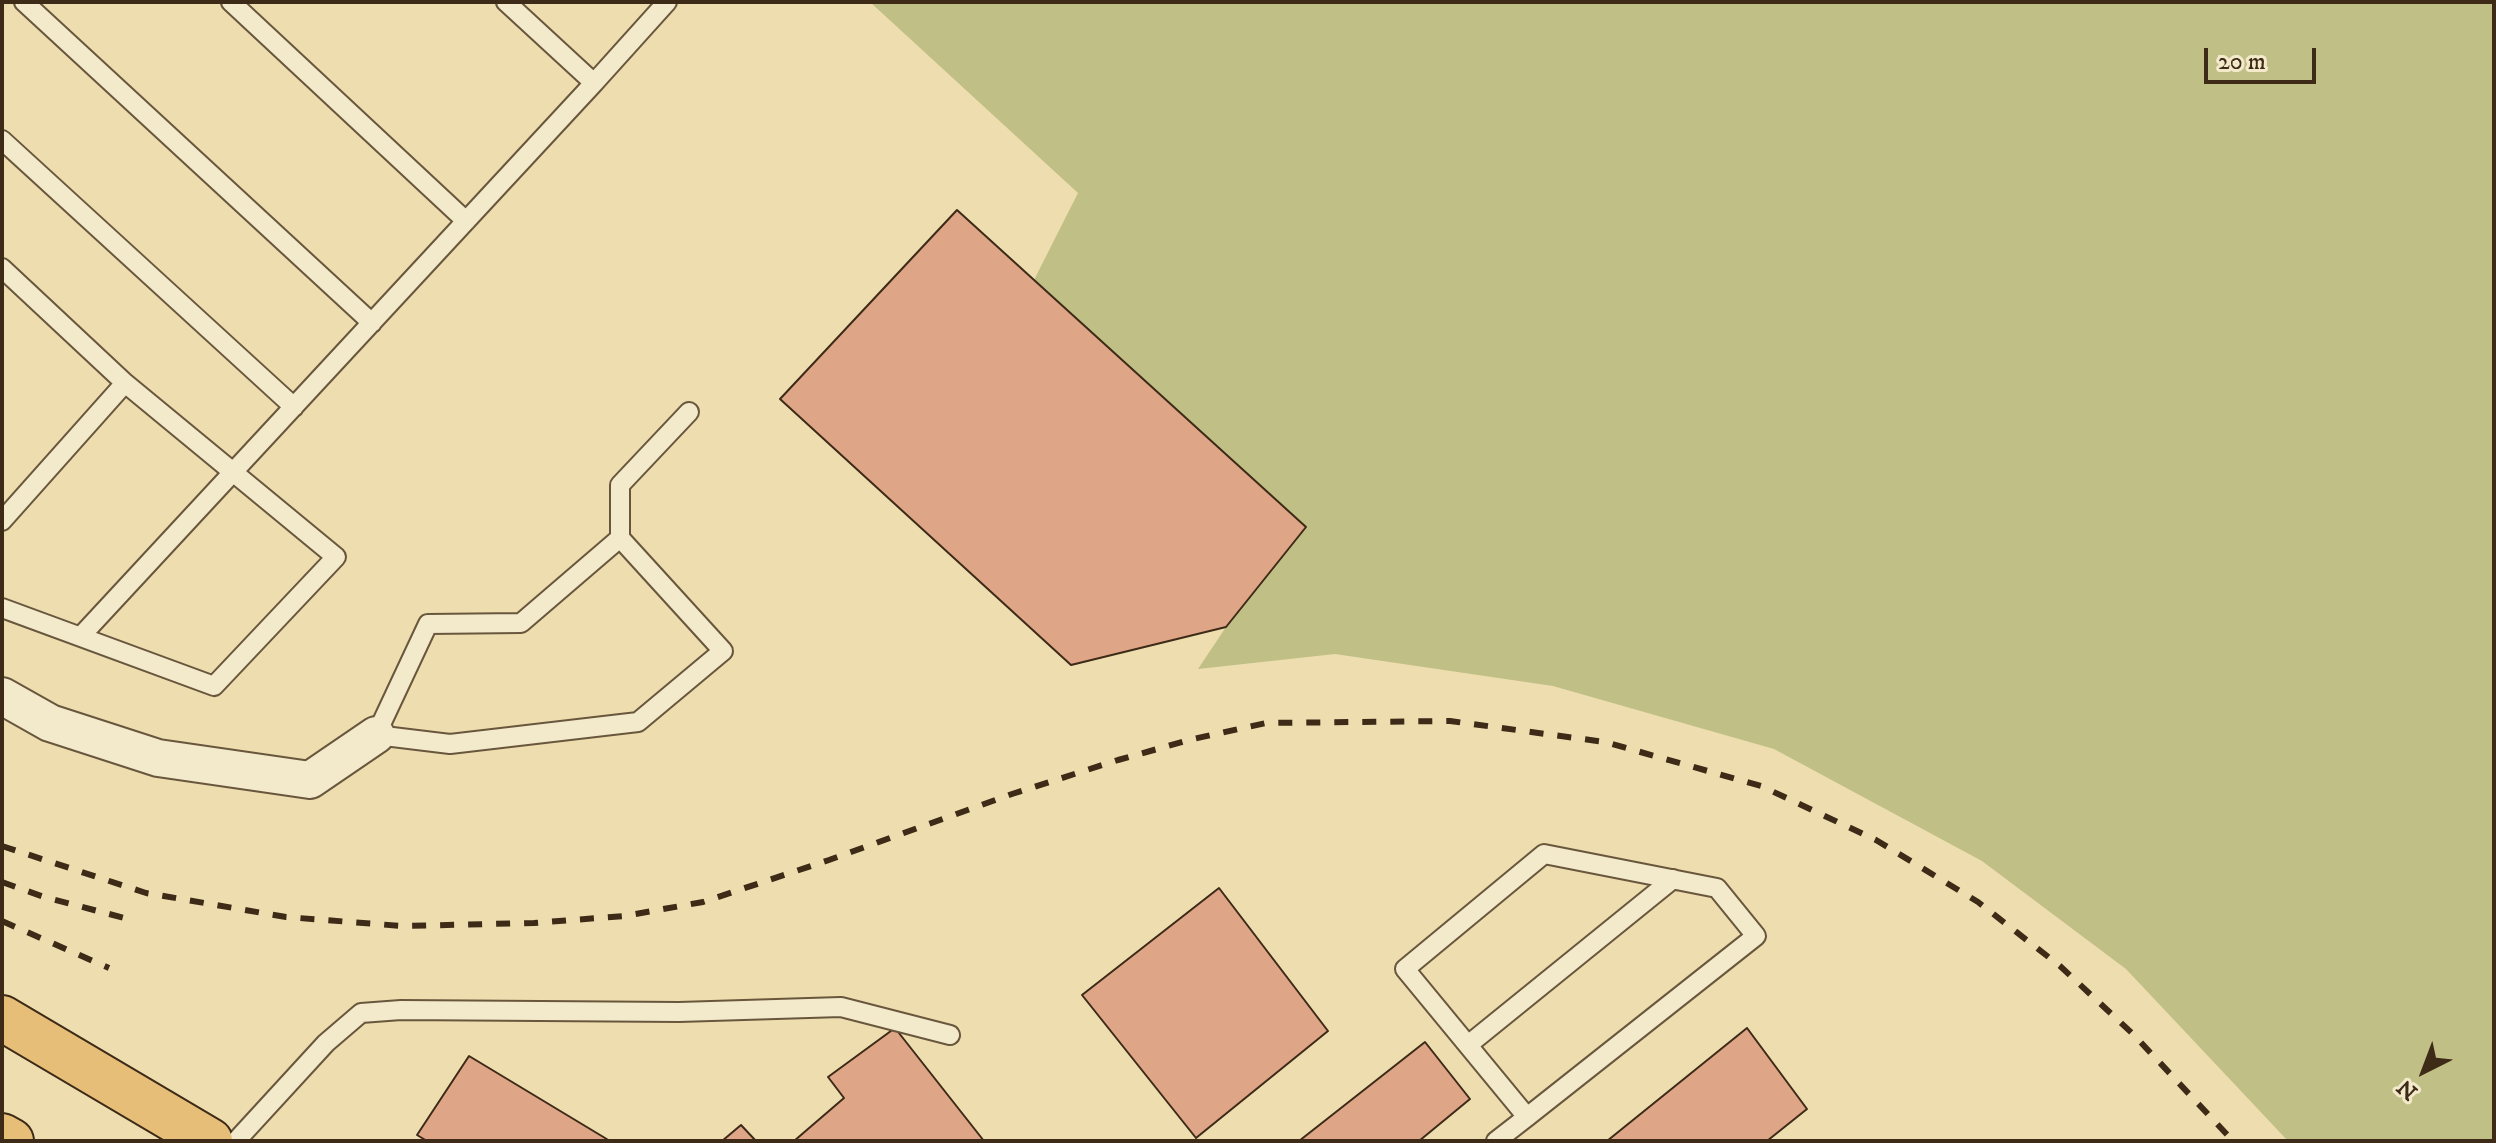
<!DOCTYPE html>
<html>
<head>
<meta charset="utf-8">
<style>
  body { margin:0 }
  #map { position:relative; width:2496px; height:1143px; overflow:hidden; background:#edddaf; font-family:"IM FELL DW Pica",serif }
  canvas { display:block }
  .frame { position:absolute; inset:0; border:4px solid #3d2a17; pointer-events:none }
  .north { position:absolute; left:2384px; top:1031px; width:80px; height:80px; -webkit-text-stroke:6px #f3e9cb; paint-order:stroke; rotate:222deg; font-size:22px; font-weight:700; line-height:32px; text-align:center; color:#3d2a17 }
  .north::after { content:''; display:block; margin:auto; width:28px; height:36px; background:#3d2a17; clip-path:polygon(50% 0,100% 100%,50% 72%,0 100%) }
  .scale { position:absolute; left:2204px; top:48px; width:112px; height:36px; box-sizing:border-box; border:4px solid #3d2a17; border-top:0; padding-left:10px; font-size:24px; line-height:28px; white-space:nowrap; color:#3d2a17; -webkit-text-stroke:6px #f3e9cb; paint-order:stroke }
</style>
</head>
<body>
<div id="map">
<canvas width="2496" height="1143"></canvas>
<div class="frame"></div>
<div class="north">N</div>
<div class="scale">20 m</div>
</div>
<script>
const g = document.querySelector('canvas').getContext('2d');
g.lineJoin = 'round';
function fill(path, color) {
  g.fillStyle = color;
  g.fill(path, 'evenodd');
}
function strokePath(path, color, width, dash) {
  g.strokeStyle = color;
  g.lineWidth = width;
  g.lineCap = dash ? 'butt' : 'round';
  g.setLineDash(dash || []);
  g.stroke(path);
}
const green = new Path2D(`
  M 870,2 L 2494,2 L 2494,1141 L 2288,1141 L 2126,969 L 1982,861 L 1774,749 L 1553,686 L 1335,654 L 1198,669 L 1226,627 L 1305,527 L 1034,280 L 1078,193 Z`);
const building = new Path2D(`
  M 957,210 L 1306,527 L 1226,627 L 1071,665 L 780,399 Z
  M 1219,888 L 1328,1031 L 1196,1138 L 1082,995 Z
  M 895,1028 L 984,1141 L 794,1141 L 844,1098 L 828,1077 Z
  M 1747,1028 L 1807,1109 L 1767,1141 L 1607,1141 Z
  M 1425,1042 L 1470,1099 L 1419,1141 L 1299,1141 Z
  M 469,1056 L 610,1141 L 427,1141 L 417,1135 Z
  M 741,1125 L 756,1141 L 722,1141 Z`);
const lane = new Path2D(`
  M 24,2 L 372,323
  M 231,2 L 466,221
  M 594,83 L 667,2
  M 2,140 L 294,407
  M 2,268 L 125,383 L 2,521
  M 620,538 L 723,651 L 638,722 L 450,744 L 376,735 L 428,624 L 521,623 Z
  M 620,538 L 620,485 L 689,412
  M 2,608 L 214,686 L 336,557 L 125,383
  M 81,636 L 594,83 L 506,2
  M 1468,1045 L 1673,879
  M 236,1141 L 326,1043 L 361,1013 L 401,1010 L 679,1012 L 841,1007 L 950,1035
  M 1496,1141 L 1527,1117 L 1756,936 L 1717,888 L 1544,854 L 1405,969 L 1527,1117`);
const street = new Path2D(`
  M 2,696 L 50,723 L 158,758 L 310,780 L 376,735`);
const primary = new Path2D(`
  M 2,1018 L 210,1141
  M 2,1136 L 11,1141`);
const rail = new Path2D(`
  M 2,846 L 146,893 L 286,917 L 402,926 L 534,923 L 624,916 L 703,902 L 829,860 L 1012,794 L 1118,760 L 1193,739 L 1266,723 L 1450,721 L 1605,742 L 1761,786 L 1876,840 L 1978,902 L 2060,966 L 2134,1035 L 2233,1141
  M 2,882 L 44,897 L 136,921
  M 2,921 L 109,968`);
fill(green, '#c0bf85');
fill(building, '#dfa587');
strokePath(building, '#3d2a17', 2);
strokePath(lane, '#69573d', 22);
strokePath(street, '#69573d', 40);
strokePath(primary, '#3d2a17', 48);
strokePath(lane, '#f3e9cb', 18);
strokePath(street, '#f3e9cb', 36);
strokePath(primary, '#e6be78', 44);
strokePath(rail, '#3d2a17', 6, [14, 14]);
</script>
</body>
</html>
